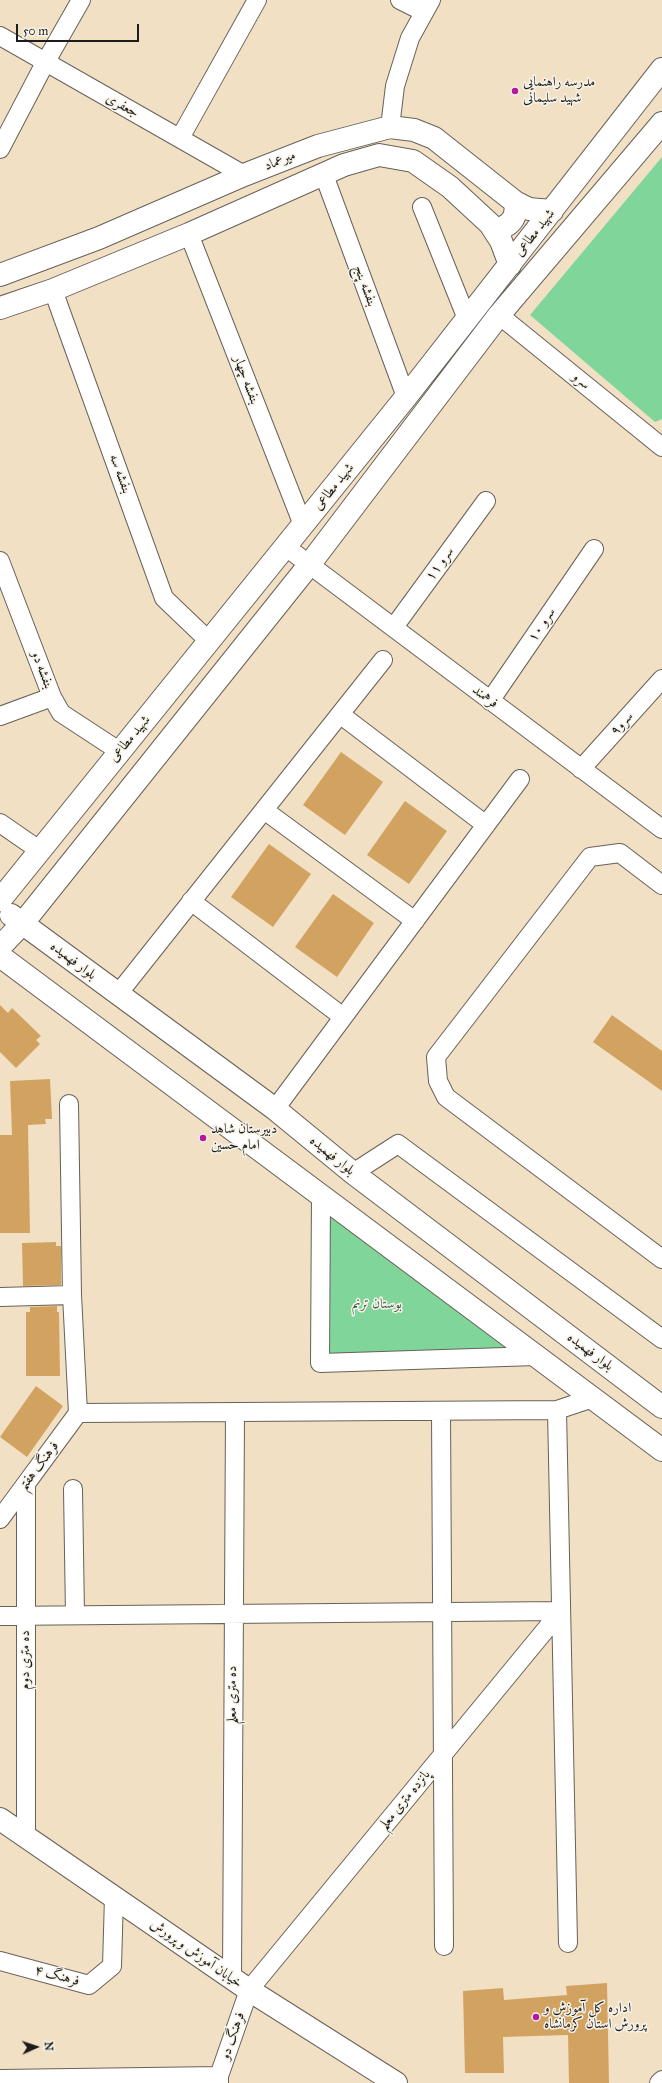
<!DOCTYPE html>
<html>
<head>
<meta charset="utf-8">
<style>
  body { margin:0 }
  #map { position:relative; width:662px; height:2083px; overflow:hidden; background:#f2e0c5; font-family:"IM FELL Great Primer",serif }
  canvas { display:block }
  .north { position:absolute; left:16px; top:2027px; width:40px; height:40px; -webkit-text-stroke:3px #f7f3e8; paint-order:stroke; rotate:87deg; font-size:11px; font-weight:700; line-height:16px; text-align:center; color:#1c1c1c }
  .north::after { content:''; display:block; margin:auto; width:14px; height:18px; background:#1c1c1c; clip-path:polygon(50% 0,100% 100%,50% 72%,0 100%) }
  .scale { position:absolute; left:16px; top:24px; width:123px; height:18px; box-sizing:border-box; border:2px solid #1c1c1c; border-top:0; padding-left:5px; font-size:12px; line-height:14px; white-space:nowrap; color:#1c1c1c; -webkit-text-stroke:3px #f7f3e8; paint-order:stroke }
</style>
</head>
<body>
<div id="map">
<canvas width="662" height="2083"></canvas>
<div class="north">N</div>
<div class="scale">50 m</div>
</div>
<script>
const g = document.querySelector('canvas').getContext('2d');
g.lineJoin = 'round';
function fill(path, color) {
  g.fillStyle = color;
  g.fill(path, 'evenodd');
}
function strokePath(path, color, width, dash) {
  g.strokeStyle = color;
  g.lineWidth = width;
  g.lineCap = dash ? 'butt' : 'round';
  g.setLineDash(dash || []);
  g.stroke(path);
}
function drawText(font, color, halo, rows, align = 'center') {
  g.font = font + ' "IM FELL Great Primer",Amiri,serif';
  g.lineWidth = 3;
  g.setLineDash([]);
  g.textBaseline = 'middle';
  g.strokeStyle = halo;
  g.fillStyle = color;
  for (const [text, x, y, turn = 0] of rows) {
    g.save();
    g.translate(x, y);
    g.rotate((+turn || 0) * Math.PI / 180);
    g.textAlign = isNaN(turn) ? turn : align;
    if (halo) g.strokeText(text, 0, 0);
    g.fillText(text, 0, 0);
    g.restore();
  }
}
const green = new Path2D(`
  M 662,157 L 662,419 L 655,422 L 530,315 Z
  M 328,1211 L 514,1348 L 330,1354 Z`);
const building = new Path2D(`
  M 341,752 L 383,782 L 345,835 L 303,805 Z
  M 405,801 L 447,831 L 409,884 L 367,855 Z
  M 269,844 L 311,874 L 273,927 L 231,897 Z
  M 333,894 L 374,923 L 337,977 L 295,947 Z
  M 0,1005 L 8,1013 L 12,1008 L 41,1036 L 36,1040 L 40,1044 L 16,1068 L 0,1052 Z
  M 612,1015 L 662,1051 L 662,1091 L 593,1042 Z
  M 50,1079 L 52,1119 L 45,1119 L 46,1124 L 28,1125 L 30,1233 L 0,1233 L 0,1135 L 12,1135 L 10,1081 Z
  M 56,1242 L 56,1246 L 61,1246 L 61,1285 L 23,1286 L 22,1243 Z
  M 57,1306 L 57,1312 L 59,1312 L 60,1376 L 26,1376 L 26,1312 L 30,1312 L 30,1307 Z
  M 36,1386 L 63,1406 L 27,1457 L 0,1437 Z
  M 607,1983 L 609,2083 L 569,2083 L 568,2035 L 503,2037 L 504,2073 L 465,2073 L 463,1991 L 503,1988 L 504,2000 L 567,1995 L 566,1986 Z`);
const minor = new Path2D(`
  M 400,0 L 424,12
  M 0,36 L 244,175
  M 390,127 L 395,86 L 410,38 L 431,0
  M 180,138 L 257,0
  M 0,149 L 45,63 L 81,0
  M 324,175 L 406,397
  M 422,207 L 467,319
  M 189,234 L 303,525
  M 53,290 L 164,598 L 210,642
  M 499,315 L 662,447
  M 286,547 L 662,829
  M 0,561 L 52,697 L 61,713 L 119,751
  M 394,627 L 486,501
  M 490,701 L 594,549
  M 341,715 L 486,825
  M 0,716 L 52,697
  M 581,769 L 662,679
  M 264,810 L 415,921
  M 0,823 L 39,850
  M 662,885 L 620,853 L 590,857 L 436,1057 L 438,1081 L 446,1097 L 662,1259
  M 191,901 L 343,1017
  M 118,994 L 383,660
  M 69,1104 L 72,1295 L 78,1413
  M 275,1109 L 520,779
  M 353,1173 L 398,1144 L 662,1339
  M 321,1195 L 320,1363 L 536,1356
  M 0,1297 L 72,1295
  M 557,1410 L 568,1943
  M 441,1411 L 444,1946
  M 78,1413 L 557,1410 L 593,1398
  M 26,1484 L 26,1836
  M 73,1489 L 75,1615
  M 0,1519 L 78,1413
  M 0,1616 L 561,1611
  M 0,1961 L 89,1985 L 112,1966 L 114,1897
  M 232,1978 L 235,1412
  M 0,2079 L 219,2076
  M 219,2083 L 219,2076 L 249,1990 L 561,1611
  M 659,2083 L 662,2080`);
const tertiary = new Path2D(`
  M 494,230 C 510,227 518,218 515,202
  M 0,275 L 99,238 L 244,175 L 318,146 L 390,127 L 414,130 L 434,138 L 515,202 L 529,209 L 552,211
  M 0,308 L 53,290 L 189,234 L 344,165 L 379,155 L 413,161 L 450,187 L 490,224 L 501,241 L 510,265
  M 0,900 L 406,397 L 662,69
  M 11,915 L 275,1109 L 353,1173 L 662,1407
  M 0,947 L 23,923 L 309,565 L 499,315 L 662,123
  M 0,956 L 662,1450
  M 0,1819 L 249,1990 L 396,2083`);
const markers = [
  [515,91,4,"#b5179e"],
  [203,1138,4,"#b5179e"],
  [536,2017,4,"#b5179e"]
];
const poiNames = [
  ["مدرسه راهنمایی",523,83],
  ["شهید سلیمانی",523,99],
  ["دبیرستان شاهد",211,1130],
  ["امام حسین",211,1146],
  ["اداره کل آموزش و",544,2009],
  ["پرورش استان کرمانشاه",544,2025]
];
const streetNames = [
  ["جعفری",122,106,29],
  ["میرعماد",280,161,-22],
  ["شهید مطاعی",535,233,-52],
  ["بنفشه پنج",365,286,70],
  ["بنفشه چهار",246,380,69],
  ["سرو",581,381,39],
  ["بنفشه سه",120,474,70],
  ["شهید مطاعی",334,487,-51],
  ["۱۱ سرو",440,564,-54],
  ["سرو ۱۰",542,625,-56],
  ["بنفشه دو",42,670,69],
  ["فرهمند",485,697,37],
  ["سرو۹",622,724,-48],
  ["شهید مطاعی",130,739,-50],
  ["بلوار فهمیده",73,961,37],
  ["بلوار فهمیده",332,1156,39],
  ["بلوار فهمیده",590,1352,37],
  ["فرهنگ هفتم",39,1466,-53],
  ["ده متری دوم",26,1660,-90],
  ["ده متری معلم",233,1695,-90],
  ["پانزده متری معلم",405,1800,-51],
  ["خیابان آموزش و پرورش",196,1954,35],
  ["فرهنگ ۴",57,1976,15],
  ["فرهنگ دو",233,2036,-71]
];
const parkNames = [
  ["بوستان ترنم",377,1305]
];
fill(green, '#80d69a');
fill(building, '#d2a360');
strokePath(minor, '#676157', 20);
strokePath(tertiary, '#676157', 24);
strokePath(minor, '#fff', 18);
strokePath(tertiary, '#fff', 22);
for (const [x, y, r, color] of markers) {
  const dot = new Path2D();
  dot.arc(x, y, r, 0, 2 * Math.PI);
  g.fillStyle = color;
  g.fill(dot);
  strokePath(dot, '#f7f3e8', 1.5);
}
drawText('14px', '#1c1c1c', '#f7f3e8', poiNames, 'left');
drawText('14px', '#1c1c1c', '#f7f3e8', streetNames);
drawText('14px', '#3f5d48', '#f7f3e8', parkNames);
</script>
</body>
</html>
